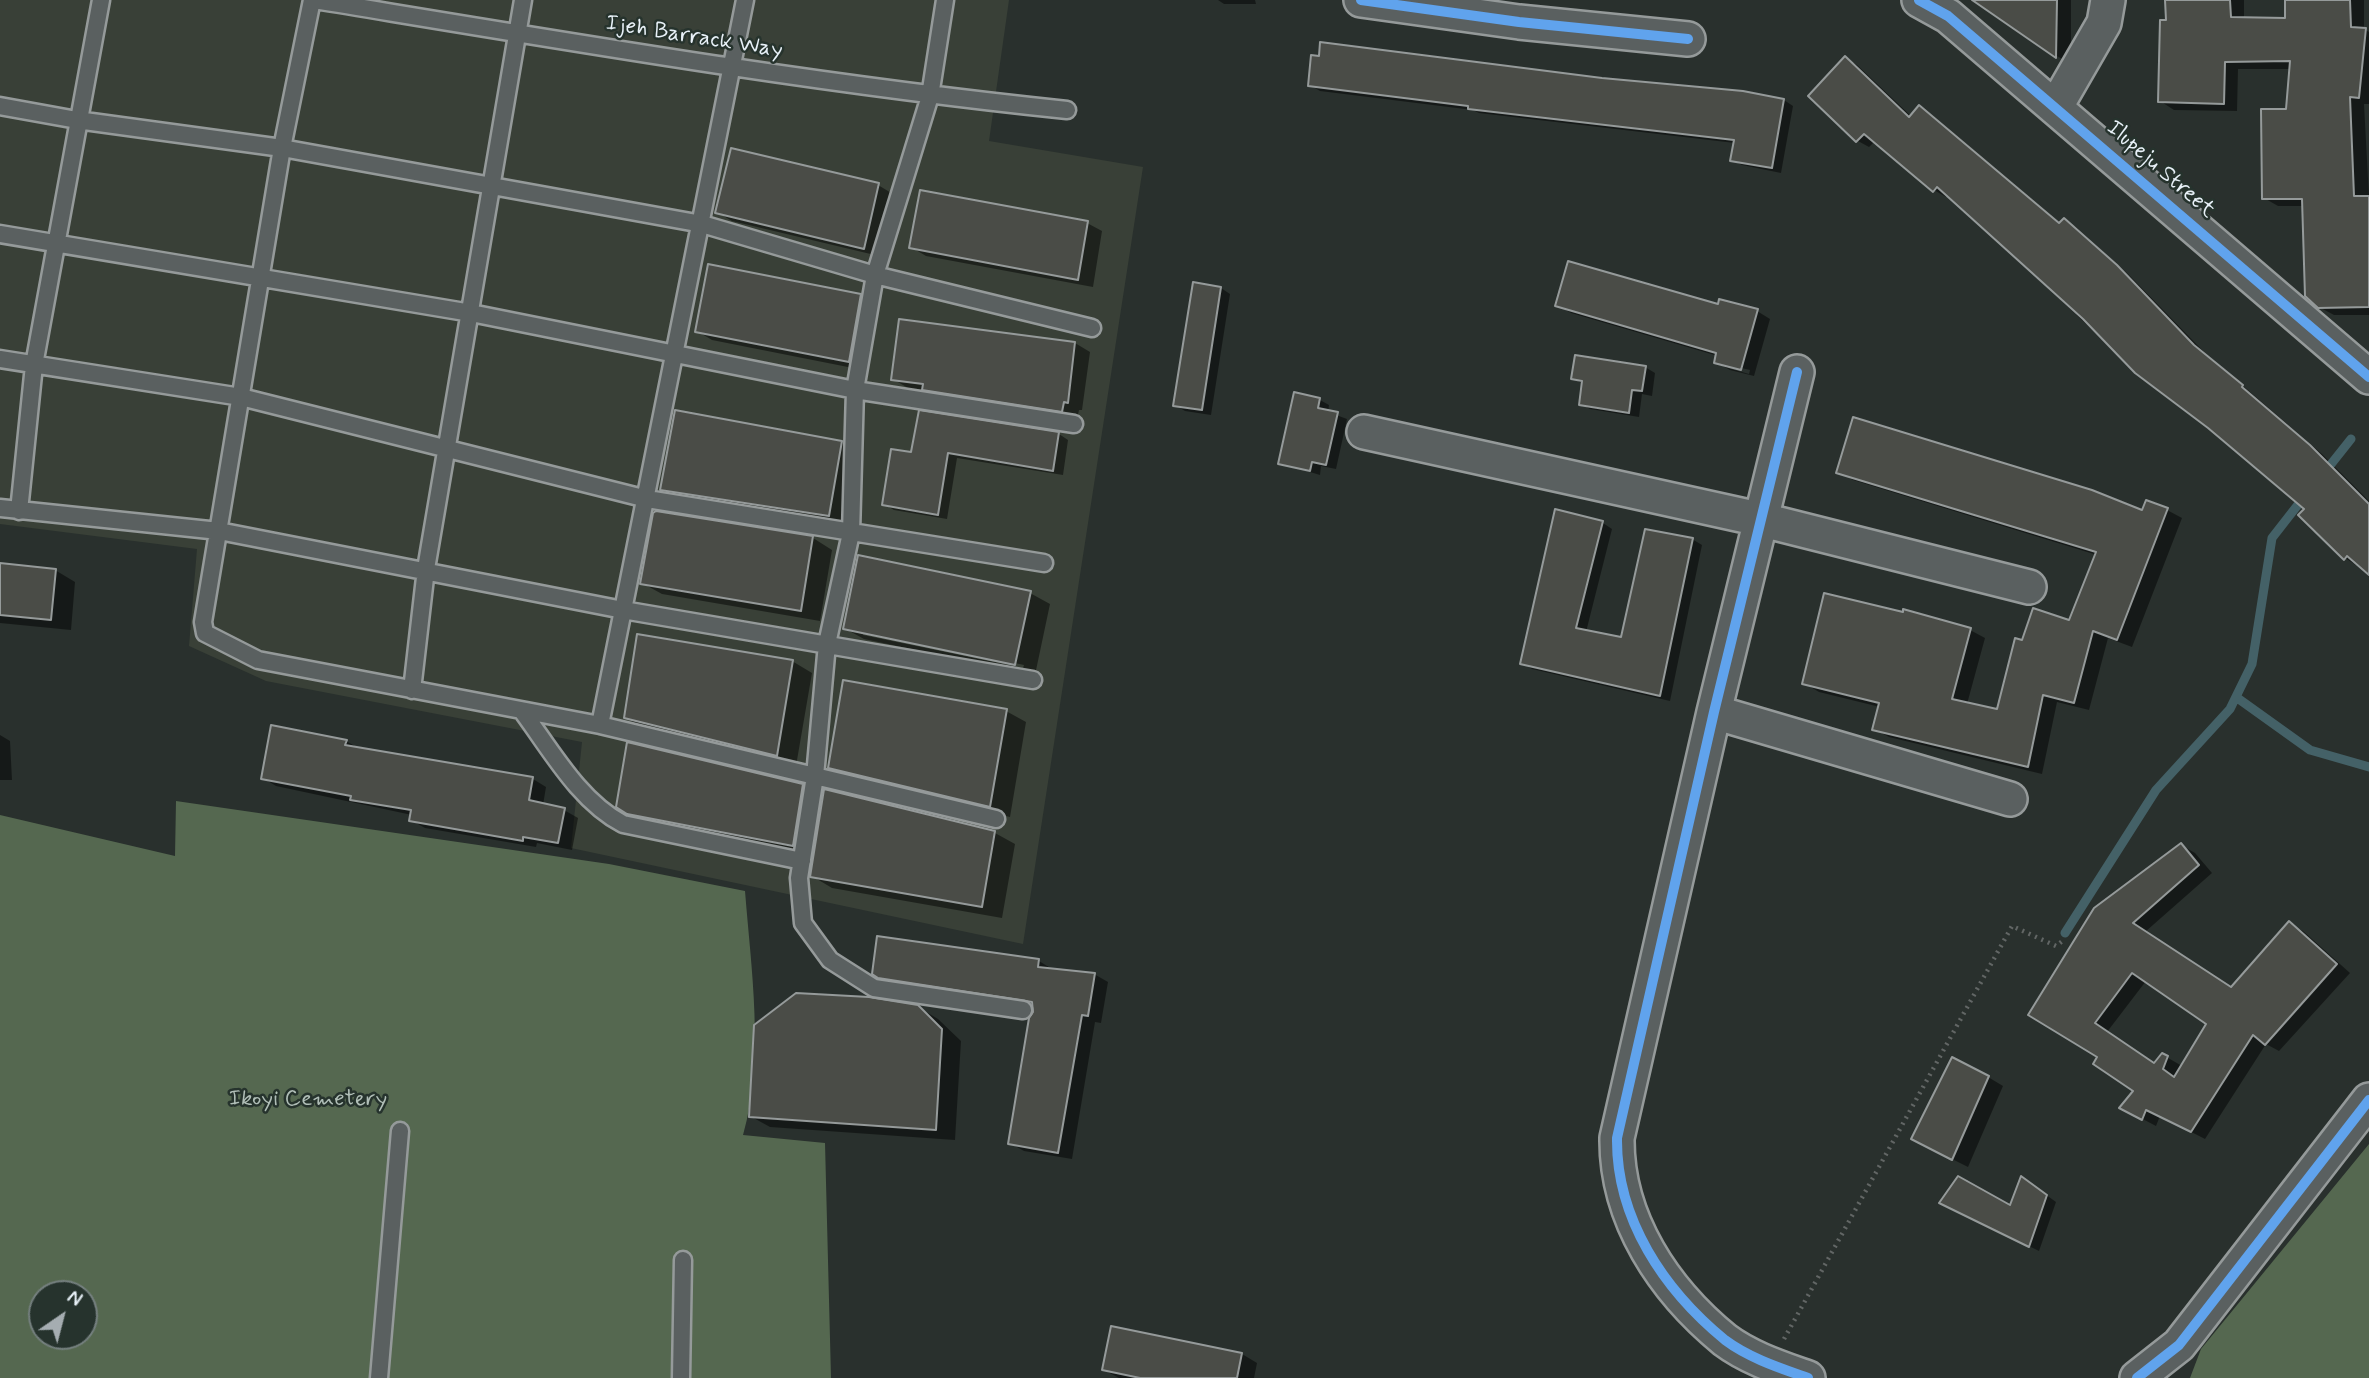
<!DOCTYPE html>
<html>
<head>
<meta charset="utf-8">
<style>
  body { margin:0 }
  #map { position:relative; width:2369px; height:1378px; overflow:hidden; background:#29302d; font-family:Mynerve,sans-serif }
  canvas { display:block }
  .north { position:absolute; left:28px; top:1280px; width:70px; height:70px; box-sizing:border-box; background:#26332d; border:2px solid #747f7e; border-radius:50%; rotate:35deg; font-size:19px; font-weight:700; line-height:28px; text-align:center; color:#e8f1f8 }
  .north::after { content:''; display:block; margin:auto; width:24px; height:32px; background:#a5adb1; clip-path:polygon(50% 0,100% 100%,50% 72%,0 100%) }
</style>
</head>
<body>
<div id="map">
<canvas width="2369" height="1378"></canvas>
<div class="north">N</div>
</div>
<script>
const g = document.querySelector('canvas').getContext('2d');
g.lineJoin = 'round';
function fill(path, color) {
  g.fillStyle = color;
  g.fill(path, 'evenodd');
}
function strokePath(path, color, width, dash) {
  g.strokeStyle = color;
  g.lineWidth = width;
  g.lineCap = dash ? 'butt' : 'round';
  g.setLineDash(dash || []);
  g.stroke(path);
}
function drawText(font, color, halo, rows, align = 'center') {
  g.font = font + ' Mynerve,sans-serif';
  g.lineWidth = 5;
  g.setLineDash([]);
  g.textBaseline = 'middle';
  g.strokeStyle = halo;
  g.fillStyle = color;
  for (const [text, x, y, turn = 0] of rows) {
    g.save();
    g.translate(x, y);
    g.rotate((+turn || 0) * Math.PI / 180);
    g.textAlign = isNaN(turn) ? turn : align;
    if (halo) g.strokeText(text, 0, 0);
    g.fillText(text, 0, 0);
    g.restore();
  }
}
const built = new Path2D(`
  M 0,0 L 1009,0 L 989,141 L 1143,167 L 1023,944 L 571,848 L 582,742 L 266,681 L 189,646 L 197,549 L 0,524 Z`);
const green = new Path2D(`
  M 176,801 L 609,864 L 745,891 C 751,968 765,1060 743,1135 L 825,1143 L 831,1378 L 0,1378 L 0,815 L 175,856 ZM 42,1294 L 84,1294 L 84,1336 L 42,1336 Z
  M 2369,1144 L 2369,1378 L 2190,1378 L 2201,1349 Z`);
const shadow = new Path2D(`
  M 1218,0 L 1255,0 L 1256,4 L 1224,4 Z
  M 1975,0 L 2071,0 L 2071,64 L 2057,56 Z
  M 2167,0 L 2244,0 L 2244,19 L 2287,20 L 2287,0 L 2364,0 L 2364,29 L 2369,32 L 2369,104 L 2364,104 L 2369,197 L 2369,315 L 2334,315 L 2319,307 L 2304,206 L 2278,206 L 2264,198 L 2287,110 L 2291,69 L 2238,69 L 2237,111 L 2174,110 L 2160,101 Z
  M 1845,58 L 1857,65 L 1912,117 L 1919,107 L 1931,114 L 2061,224 L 2064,220 L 2076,227 L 2128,274 L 2206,354 L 2322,454 L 2369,501 L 2369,572 L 2358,563 L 2356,565 L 2345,558 L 2306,509 L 2209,426 L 2136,371 L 1948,194 L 1946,197 L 1934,190 L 1875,141 L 1869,147 L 1858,141 L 1810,96 Z
  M 1602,80 L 1784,100 L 1793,106 L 1781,173 L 1742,165 L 1732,160 L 1735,143 L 1479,113 L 1473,110 L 1320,91 L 1310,85 Z
  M 878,185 L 893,194 L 879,256 L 732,221 L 717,212 Z
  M 1087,223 L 1102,231 L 1093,287 L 926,256 L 911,247 Z
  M 1221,288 L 1230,294 L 1211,415 L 1185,411 L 1175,405 Z
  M 860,296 L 875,305 L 863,370 L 712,340 L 697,331 Z
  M 1557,305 L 1719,307 L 1757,311 L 1770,319 L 1754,376 L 1730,370 L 1716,362 L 1718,356 L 1571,313 ZM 1728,365 L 1750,370 L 1749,374 L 1728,368 Z
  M 900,321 L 1075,343 L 1090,352 L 1082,410 L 1079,410 L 1077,419 L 939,397 L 926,390 L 908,388 L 893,379 Z
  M 1645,367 L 1655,373 L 1652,396 L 1642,394 L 1639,417 L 1590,409 L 1581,404 L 1583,384 L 1573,378 Z
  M 1320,400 L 1329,405 L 1328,412 L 1347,419 L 1336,469 L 1321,466 L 1320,475 L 1280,463 Z
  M 676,412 L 842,442 L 862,454 L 849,526 L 682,501 L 662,490 Z
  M 1059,434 L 1068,440 L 1063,475 L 957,458 L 947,519 L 894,510 L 884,504 L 913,454 Z
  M 1838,472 L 2143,513 L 2167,510 L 2182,518 L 2132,647 L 2108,638 L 2089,710 L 2057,702 L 2042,774 L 1889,737 L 1874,729 L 1880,707 L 1819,692 L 1804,683 L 1970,630 L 1985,638 L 1967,704 L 1998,711 L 2023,642 L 2070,622 L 2097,555 L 1853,480 Z
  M 1556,511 L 1603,523 L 1612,529 L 1586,632 L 1622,639 L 1692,539 L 1702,545 L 1670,701 L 1532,669 L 1522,663 Z
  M 813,538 L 832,550 L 820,621 L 662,594 L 642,583 Z
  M 0,565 L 55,570 L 75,582 L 71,630 L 0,623 Z
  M 1030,593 L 1050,604 L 1035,675 L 864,639 L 844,628 ZM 863,631 L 1024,665 L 1023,668 L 863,635 Z
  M 792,661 L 812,673 L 796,766 L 645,729 L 626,718 Z
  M 1006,711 L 1026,722 L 1010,817 L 850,779 L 830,767 Z
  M 0,735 L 10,741 L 12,780 L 0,780 Z
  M 346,741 L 360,749 L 533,779 L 546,787 L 543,805 L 564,810 L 578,818 L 572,850 L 537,843 L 536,847 L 425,828 L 411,820 L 412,815 L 276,786 L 263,778 Z
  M 802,786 L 824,798 L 825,791 L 995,833 L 1015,844 L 1002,918 L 832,888 L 812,876 L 815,857 L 649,825 L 618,806 Z
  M 2181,845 L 2195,853 L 2212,873 L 2145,932 L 2232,988 L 2290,924 L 2303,931 L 2350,973 L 2279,1051 L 2266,1044 L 2205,1139 L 2160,1116 L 2156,1126 L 2135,1115 L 2135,1090 L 2100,1057 L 2031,1015 ZM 2146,981 L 2208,1023 L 2182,1066 L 2163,1055 L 2155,1065 L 2107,1032 Z
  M 1039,961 L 1052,969 L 1094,974 L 1108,982 L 1101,1023 L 1095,1022 L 1072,1159 L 1024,1151 L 1010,1143 L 1034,1007 L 893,985 L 874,974 Z
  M 918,1007 L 938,1019 L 961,1041 L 955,1140 L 770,1127 L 750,1116 Z
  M 1988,1077 L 2003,1086 L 1968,1167 L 1928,1147 Z
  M 2031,1184 L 2056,1202 L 2039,1251 L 1951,1208 L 2011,1207 Z
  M 1113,1328 L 1242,1354 L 1257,1363 L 1254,1378 L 1119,1378 L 1104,1370 Z`);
const stream = new Path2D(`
  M 2324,473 L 2351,439
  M 2236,697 L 2310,750 L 2369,767
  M 2065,933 L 2156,790 L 2230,709 L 2252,664 L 2272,538 L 2304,497`);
const building = new Path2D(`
  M 1972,0 L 2057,0 L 2056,58 Z
  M 2165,0 L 2230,0 L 2231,17 L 2285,18 L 2285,0 L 2350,0 L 2351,27 L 2366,28 L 2359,98 L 2350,97 L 2354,196 L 2369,196 L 2369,307 L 2318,308 L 2305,296 L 2302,199 L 2262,199 L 2261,109 L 2286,109 L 2290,61 L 2225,62 L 2224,104 L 2158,102 L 2160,20 L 2166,20 Z
  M 1320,42 L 1602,78 L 1743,91 L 1784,99 L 1772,168 L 1730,161 L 1734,140 L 1468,109 L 1468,106 L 1308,86 L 1311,55 L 1319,56 Z
  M 1845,56 L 1909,117 L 1919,105 L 2059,223 L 2064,218 L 2117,265 L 2194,345 L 2243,385 L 2242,387 L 2310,445 L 2369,504 L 2369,575 L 2347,556 L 2344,560 L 2298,515 L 2304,509 L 2208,428 L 2135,373 L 2083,319 L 1937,187 L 1933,192 L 1864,134 L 1856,142 L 1808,96 Z
  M 731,148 L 879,183 L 864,249 L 715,213 Z
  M 920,190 L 1088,221 L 1078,280 L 909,248 Z
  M 1568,261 L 1718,304 L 1719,299 L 1758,309 L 1741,370 L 1714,363 L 1716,353 L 1555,306 Z
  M 708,264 L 861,294 L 849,362 L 695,332 Z
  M 1193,282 L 1221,287 L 1202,410 L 1173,406 Z
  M 899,319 L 1075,342 L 1068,403 L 1064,402 L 1062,412 L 922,390 L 923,384 L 891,380 Z
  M 1575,355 L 1646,366 L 1642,391 L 1632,390 L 1629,413 L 1579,405 L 1582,381 L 1571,379 Z
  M 1294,392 L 1320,398 L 1318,408 L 1338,412 L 1326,465 L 1312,462 L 1310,471 L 1278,464 Z
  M 675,410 L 842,441 L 829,516 L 660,490 Z
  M 919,410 L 1059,432 L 1053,471 L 948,453 L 938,515 L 882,505 L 891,449 L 911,452 Z
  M 1853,417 L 2092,490 L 2142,510 L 2146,500 L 2168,508 L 2117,640 L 2093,631 L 2074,703 L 2043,695 L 2028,767 L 1872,730 L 1879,703 L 1802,684 L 1824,593 L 1903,612 L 1903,609 L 1971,628 L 1952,699 L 1997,709 L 2015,638 L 2022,640 L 2033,608 L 2069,620 L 2096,552 L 1836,473 Z
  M 1555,509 L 1603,521 L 1576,628 L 1621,637 L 1645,529 L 1693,538 L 1660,696 L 1520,664 Z
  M 656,511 L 813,536 L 801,611 L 640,584 L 653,513 Z
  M 858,555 L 1031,591 L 1015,665 L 843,629 Z
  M 0,563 L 56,569 L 51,620 L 0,615 Z
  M 637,634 L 793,660 L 777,756 L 624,718 Z
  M 843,680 L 1007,709 L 990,807 L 828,768 Z
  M 271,725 L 347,740 L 345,745 L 533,777 L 529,800 L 565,808 L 558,843 L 523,837 L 523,841 L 409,821 L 411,810 L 350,800 L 351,796 L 261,779 Z
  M 627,742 L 803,784 L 793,846 L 627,814 L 616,807 Z
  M 824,789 L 995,831 L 982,907 L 810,877 Z
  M 2181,843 L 2199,865 L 2133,923 L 2231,987 L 2289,921 L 2337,964 L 2265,1045 L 2253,1035 L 2191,1132 L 2146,1110 L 2142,1120 L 2119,1108 L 2133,1091 L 2093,1064 L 2097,1057 L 2028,1015 L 2094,908 ZM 2132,973 L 2206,1024 L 2174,1077 L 2163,1069 L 2168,1056 L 2162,1053 L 2154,1063 L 2095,1023 Z
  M 877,936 L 1039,959 L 1038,967 L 1095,973 L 1088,1016 L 1082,1015 L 1058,1153 L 1008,1144 L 1029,1018 L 1033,1012 L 1032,1002 L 878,978 L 872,974 Z
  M 796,993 L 869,997 L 918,1005 L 942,1029 L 936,1130 L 749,1117 L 754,1025 Z
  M 1952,1057 L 1989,1076 L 1952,1160 L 1911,1139 Z
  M 1958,1176 L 2010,1205 L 2021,1176 L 2047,1195 L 2029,1247 L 1939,1203 Z
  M 1111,1326 L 1242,1353 L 1237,1378 L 1140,1378 L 1102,1370 Z`);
const path = new Path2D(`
  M 1784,1339 L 2012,926 L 2056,946 L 2065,939`);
const lane = new Path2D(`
  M 312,0 L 282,148 L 203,622 L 205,633 L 258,660 L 600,725 L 996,819
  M 315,0 C 565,41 815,84 1067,110
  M 945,0 L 930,96 L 875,275 L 855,390 L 851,533 L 827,644 L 815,776 L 799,878 L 803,923 L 830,960 L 874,988 L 1023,1010
  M 0,106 L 77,120 L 282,148 L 702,224 L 875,275 L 1092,328
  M 0,234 L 471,313 L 855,390 L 1074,424
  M 0,359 L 241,397 L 647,499 L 1044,563
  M 0,508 L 219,531 L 623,610 L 1033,680
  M 19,511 L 34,365 L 101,0
  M 412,690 L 426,569 L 523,0
  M 522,711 C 551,750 579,801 623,824 L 802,861
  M 600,725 L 745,0
  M 379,1378 L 400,1131
  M 681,1378 L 683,1260`);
const street = new Path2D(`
  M 1361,0 L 1519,22 L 1688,39
  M 1919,0 L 1948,16 L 2369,377
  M 2055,108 L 2104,23 L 2108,0
  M 1797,372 L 1714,712 L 1617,1138 C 1616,1219 1664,1290 1725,1340 C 1749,1358 1780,1368 1808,1378
  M 1364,432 L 1759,519 L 2029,587
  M 1714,712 L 2010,799
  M 2137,1378 L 2179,1345 L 2369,1100`);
const cycleway = new Path2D(`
  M 1361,0 L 1519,22 L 1688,39
  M 1919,0 L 1948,16 L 2369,377
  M 1797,372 L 1714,712 L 1617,1138 C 1616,1219 1664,1290 1725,1340 C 1749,1358 1780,1368 1808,1378
  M 2137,1378 L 2179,1345 L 2369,1100`);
const streetNames = [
  ["Ijeh Barrack Way",694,38,9],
  ["Ilupeju Street",2160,170,41]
];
const parkNames = [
  ["Ikoyi Cemetery",308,1100]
];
fill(built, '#394037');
fill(green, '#556850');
fill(shadow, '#0007');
strokePath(stream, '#446167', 9);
fill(building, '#4a4c47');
strokePath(building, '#959a9a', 2);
strokePath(lane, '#959a9a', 21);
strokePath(street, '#959a9a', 38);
strokePath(path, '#626665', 4.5, [2, 5]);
strokePath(lane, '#5a6060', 16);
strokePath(street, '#5a6060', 33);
strokePath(cycleway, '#60a3ed', 10);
drawText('23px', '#e8f1f8', '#26332d', streetNames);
drawText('23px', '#b0beb7', '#26332d', parkNames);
</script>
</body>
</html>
